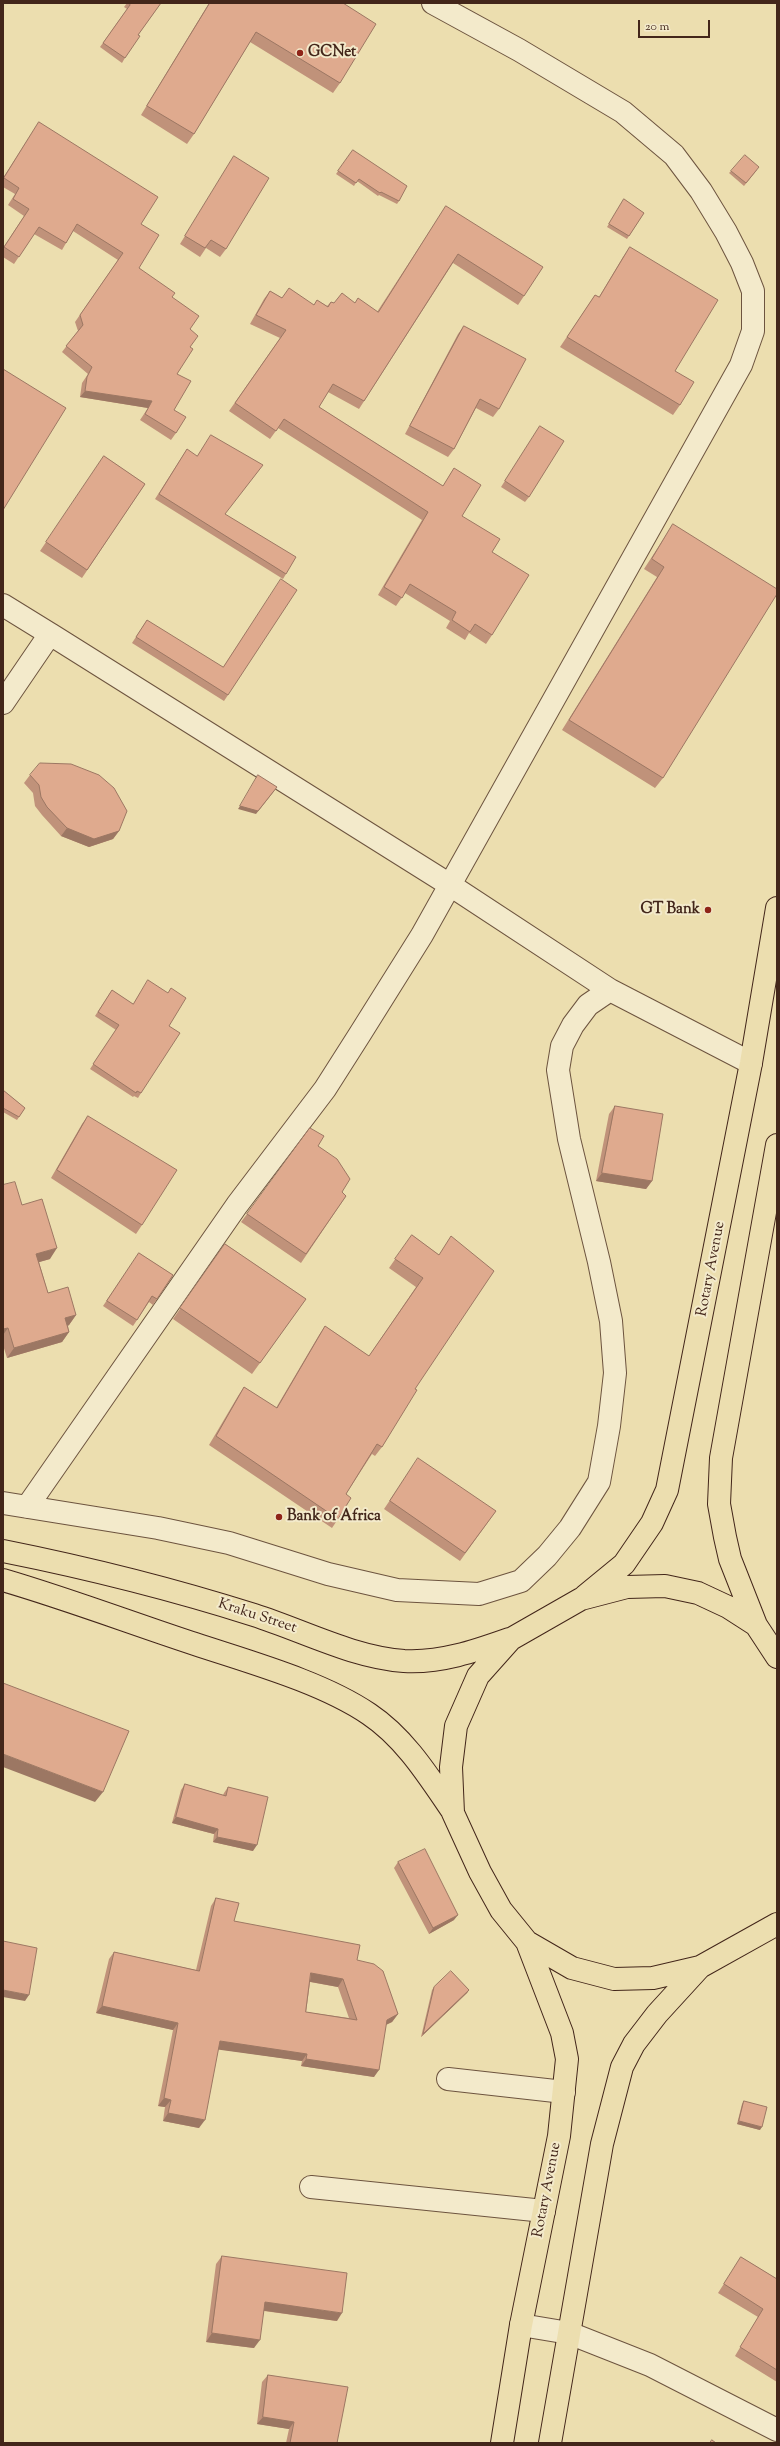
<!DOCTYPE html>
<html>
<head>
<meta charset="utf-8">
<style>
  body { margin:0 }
  #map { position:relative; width:780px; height:2446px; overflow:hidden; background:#ecdeaf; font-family:"Sorts Mill Goudy",serif }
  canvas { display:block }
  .frame { position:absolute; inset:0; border:4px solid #43261a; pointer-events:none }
  .scale { position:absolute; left:638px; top:20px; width:72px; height:18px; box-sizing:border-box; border:2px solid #43261a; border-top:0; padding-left:5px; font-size:12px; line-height:14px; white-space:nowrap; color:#43261a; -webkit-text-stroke:3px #f3eacb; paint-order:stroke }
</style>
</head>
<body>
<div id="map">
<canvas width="780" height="2446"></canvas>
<div class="frame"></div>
<div class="scale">20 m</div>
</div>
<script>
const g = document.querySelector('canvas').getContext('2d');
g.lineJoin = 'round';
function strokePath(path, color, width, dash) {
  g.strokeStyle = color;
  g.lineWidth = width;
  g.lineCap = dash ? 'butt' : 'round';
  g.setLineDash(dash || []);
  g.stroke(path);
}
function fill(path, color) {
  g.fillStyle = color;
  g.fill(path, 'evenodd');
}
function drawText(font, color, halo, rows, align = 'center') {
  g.font = font + ' "Sorts Mill Goudy",serif';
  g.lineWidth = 4;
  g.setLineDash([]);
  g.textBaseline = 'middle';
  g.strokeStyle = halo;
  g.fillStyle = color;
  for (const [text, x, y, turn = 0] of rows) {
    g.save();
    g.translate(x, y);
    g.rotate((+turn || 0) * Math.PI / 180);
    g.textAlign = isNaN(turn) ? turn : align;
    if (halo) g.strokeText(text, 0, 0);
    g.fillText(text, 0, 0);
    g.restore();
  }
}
const minor = new Path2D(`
  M 3,605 L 50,634
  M 3,703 L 50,634 L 450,885 L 610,990
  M 3,1503 L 158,1528 L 229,1543 L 328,1574 L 397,1590 L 479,1594 L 521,1581 L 547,1556 L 570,1528 L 599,1482 L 609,1426 L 615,1373 L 611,1321 L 599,1262 L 569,1139 L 558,1070 L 562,1046 L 573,1025 L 588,1005 L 610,990 L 751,1063
  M 27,1507 L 237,1205 L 325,1089 L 360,1034 L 422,935 L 741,365 L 753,331 L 753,291 L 742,263 L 726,232 L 701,191 L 674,155 L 623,112 L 519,50 L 433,3
  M 448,2079 L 564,2092
  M 311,2187 L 544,2211
  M 521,2325 L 569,2333 L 650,2365 L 777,2430`);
const major = new Path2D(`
  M 3,1551 C 88,1568 172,1589 254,1615 C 304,1631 352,1657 404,1661 C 441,1663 475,1651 509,1639
  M 3,1580 C 68,1599 131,1623 195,1644 C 249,1662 322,1682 369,1714 C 405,1738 429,1777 453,1812
  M 585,1596 L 624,1564 L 652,1523 L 667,1490 L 751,1063 L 777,908
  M 756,1625 L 730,1559 L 725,1537 L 719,1504 L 721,1458 L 777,1145
  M 777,1657 L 756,1625 L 728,1607 L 698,1593 L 665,1586 L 627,1587 L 581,1599 L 511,1639 L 478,1676 L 456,1726 L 451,1767 L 453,1813 L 480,1872 L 501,1910 L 527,1942 L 572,1968 L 614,1979 L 653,1978 L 700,1967 L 777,1924
  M 502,2443 L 521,2325 L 559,2136 L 567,2059 L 562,2033 L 527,1942
  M 550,2443 L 602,2144 L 622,2067 L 634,2044 L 657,2014 L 700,1967`);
const wall = new Path2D(`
  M 127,3 L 161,3 L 138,35 L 122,63 L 100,47 L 127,9 L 124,7 Z
  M 209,3 L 343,3 L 340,83 L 333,93 L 250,42 L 194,134 L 187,144 L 141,115 Z
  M 39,122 L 141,224 L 139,268 L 172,297 L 190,329 L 190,347 L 177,374 L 174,410 L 176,433 L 171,440 L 140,420 L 148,408 L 80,397 L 82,383 L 88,374 L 62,352 L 78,331 L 75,322 L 118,260 L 73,231 L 62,250 L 34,234 L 14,264 L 3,257 L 3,248 L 24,216 L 8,205 L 15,194 L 3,187 L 3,178 Z
  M 353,150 L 399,201 L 397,204 L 379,195 L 378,196 L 357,181 L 354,186 L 336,174 Z
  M 234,156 L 226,249 L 220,257 L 206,248 L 200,257 L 180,244 L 229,164 Z
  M 757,170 L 744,186 L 729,173 L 731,171 Z
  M 624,199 L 644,213 L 627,239 L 607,227 Z
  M 446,206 L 524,296 L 518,305 L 453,263 L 359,409 L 328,392 L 319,407 L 443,486 L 454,468 L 462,516 L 492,552 L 492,635 L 486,644 L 469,633 L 465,640 L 446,628 L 450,621 L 405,593 L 396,606 L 378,595 L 422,520 L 278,428 L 270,439 L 229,411 L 280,338 L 250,324 L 264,299 L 270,291 L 282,298 L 314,305 L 317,300 L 327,306 L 331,302 L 334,303 L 355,303 L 377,312 Z
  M 630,247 L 675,371 L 680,405 L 673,415 L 560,347 L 595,295 L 599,297 L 623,257 Z
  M 464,326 L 499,409 L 493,417 L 476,408 L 454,449 L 448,457 L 405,434 L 458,334 Z
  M 540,426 L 529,497 L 525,502 L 501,487 Z
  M 187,449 L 225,514 L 286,574 L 283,579 L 155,499 Z
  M 104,456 L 145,484 L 82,578 L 40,551 Z
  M 673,524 L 663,778 L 655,788 L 562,730 L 657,577 L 644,569 L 666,535 Z
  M 147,620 L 228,695 L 224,701 L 132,643 Z
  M 30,775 L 119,831 L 113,839 L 89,847 L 61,836 L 42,815 L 35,806 L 33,793 L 24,783 Z
  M 112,990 L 133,1004 L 169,1026 L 141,1093 L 138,1098 L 134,1096 L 133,1097 L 90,1069 L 116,1030 L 95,1016 Z
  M 3,1090 L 25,1108 L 17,1120 L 3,1112 Z
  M 615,1106 L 652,1181 L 646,1189 L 596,1181 L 609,1114 Z
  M 88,1116 L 142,1225 L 136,1234 L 51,1178 L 82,1124 Z
  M 318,1146 L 342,1192 L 346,1196 L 301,1263 L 241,1222 L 247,1214 Z
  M 3,1185 L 22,1205 L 50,1259 L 39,1262 L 48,1293 L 76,1315 L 69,1325 L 68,1326 L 69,1332 L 62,1342 L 7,1358 L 3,1345 Z
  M 412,1235 L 439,1255 L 415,1389 L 382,1447 L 375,1456 L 372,1454 L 346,1494 L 338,1519 L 332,1528 L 209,1445 L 238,1396 L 244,1387 L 276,1408 L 319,1335 L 325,1326 L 369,1356 L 416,1287 L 389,1268 Z
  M 225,1244 L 306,1299 L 252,1374 L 173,1319 Z
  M 139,1253 L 173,1275 L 153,1305 L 149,1302 L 133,1326 L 103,1306 Z
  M 413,1466 L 496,1511 L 460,1561 L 384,1509 Z
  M 185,1784 L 223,1795 L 224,1793 L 228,1787 L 253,1851 L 213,1842 L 214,1834 L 172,1823 L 181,1790 Z
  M 398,1862 L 454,1920 L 429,1934 L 394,1868 Z
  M 216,1898 L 234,1921 L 357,1960 L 398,2014 L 392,2022 L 386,2025 L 374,2077 L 301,2066 L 302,2061 L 218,2049 L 199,2128 L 163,2121 L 165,2107 L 158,2106 L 173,2030 L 96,2013 L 109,1959 L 114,1952 L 196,1970 L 211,1906 ZM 310,1982 L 338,1987 L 349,2018 L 306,2012 Z
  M 434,1987 L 469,1990 L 467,1993 L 421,2037 L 432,1990 Z
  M 744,2101 L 760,2130 L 737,2124 L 742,2104 Z
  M 222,2256 L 337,2321 L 264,2311 L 254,2348 L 206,2342 L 216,2264 Z
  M 741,2257 L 777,2279 L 777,2382 L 735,2356 L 758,2317 L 718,2293 Z
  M 268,2375 L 337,2443 L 286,2443 L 289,2429 L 257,2424 L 262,2382 Z`);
const shadedWall = new Path2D(`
  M 85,391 L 152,401 L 148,408 L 80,397 Z
  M 275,790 L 256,814 L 238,809 L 240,806 Z
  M 67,828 L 119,831 L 113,839 L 89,847 L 61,836 Z
  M 602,1173 L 652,1181 L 646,1189 L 596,1181 Z
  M 57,1248 L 50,1259 L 29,1265 L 36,1254 Z
  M 76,1315 L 69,1325 L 58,1329 L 65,1318 Z
  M 8,1328 L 3,1335 L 3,1329 Z
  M 69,1332 L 62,1342 L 7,1358 L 14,1348 Z
  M 3,1754 L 103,1792 L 95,1802 L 3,1767 Z
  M 176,1817 L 218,1829 L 214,1834 L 172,1823 Z
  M 217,1837 L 257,1845 L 253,1851 L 213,1842 Z
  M 458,1915 L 454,1920 L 429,1934 L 433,1928 Z
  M 311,1973 L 343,1979 L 338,1987 L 306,1981 Z
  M 3,1990 L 29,1995 L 25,2001 L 3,1997 Z
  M 469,1990 L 467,1993 L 421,2037 L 423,2034 Z
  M 102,2006 L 178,2023 L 173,2030 L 96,2013 Z
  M 398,2014 L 392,2022 L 381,2027 L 387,2020 Z
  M 220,2041 L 307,2054 L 302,2061 L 214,2049 Z
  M 306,2059 L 379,2070 L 374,2077 L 301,2066 Z
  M 164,2098 L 171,2100 L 165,2107 L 158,2106 Z
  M 168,2113 L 205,2120 L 199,2128 L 163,2121 Z
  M 739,2121 L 762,2127 L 760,2130 L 737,2124 Z
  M 265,2302 L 342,2313 L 337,2321 L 259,2310 Z
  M 212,2333 L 260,2340 L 254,2348 L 206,2342 Z
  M 263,2417 L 294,2422 L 289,2429 L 257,2424 Z`);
const building = new Path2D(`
  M 128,3 L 161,3 L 138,35 L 140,36 L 125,58 L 103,43 L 130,5 Z
  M 210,3 L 343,3 L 376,24 L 340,83 L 256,32 L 194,134 L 147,106 Z
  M 39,122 L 158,197 L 141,224 L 159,235 L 139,268 L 175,293 L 172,297 L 199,316 L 190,329 L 198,336 L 190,347 L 193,349 L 177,374 L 191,381 L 174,410 L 186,417 L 176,433 L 145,414 L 152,401 L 85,391 L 87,377 L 92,367 L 66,346 L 83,325 L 80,315 L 123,253 L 77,224 L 66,243 L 39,227 L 19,257 L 4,247 L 29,209 L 13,199 L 19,188 L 4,178 Z
  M 353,150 L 407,186 L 399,201 L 381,192 L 380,193 L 359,179 L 356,183 L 338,171 Z
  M 745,155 L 759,167 L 746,183 L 731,171 Z
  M 234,156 L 269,178 L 226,249 L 211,240 L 205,248 L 185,236 Z
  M 624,199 L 644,213 L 629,236 L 609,224 Z
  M 446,206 L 543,267 L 524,296 L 458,254 L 364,401 L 333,384 L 319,407 L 443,486 L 454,468 L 481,485 L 462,516 L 500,539 L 492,552 L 529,575 L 492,635 L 475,624 L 470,632 L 452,620 L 456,612 L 410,584 L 402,598 L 384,587 L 428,512 L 284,419 L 276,431 L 235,403 L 286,330 L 256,315 L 270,291 L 282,298 L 289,288 L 314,305 L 317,300 L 328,307 L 331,302 L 334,303 L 342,293 L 355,303 L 358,298 L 378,312 Z
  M 630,247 L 718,300 L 675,371 L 694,382 L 680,405 L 567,337 L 595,295 L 599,297 Z
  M 464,326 L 526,359 L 499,409 L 480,399 L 454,449 L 410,426 Z
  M 3,369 L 66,408 L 3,510 Z
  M 540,426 L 564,441 L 529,497 L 505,481 Z
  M 211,435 L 263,465 L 225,514 L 296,557 L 286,574 L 159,494 L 187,449 L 197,456 Z
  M 104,456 L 145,484 L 87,570 L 46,542 Z
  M 673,524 L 777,589 L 777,594 L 663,778 L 569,720 L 664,567 L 652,559 Z
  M 281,579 L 297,590 L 228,695 L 136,637 L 147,620 L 223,667 Z
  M 40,763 L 71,764 L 99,775 L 114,788 L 127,811 L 119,831 L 94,839 L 67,828 L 47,807 L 41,797 L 39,785 L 30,775 Z
  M 258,775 L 277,787 L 258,811 L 240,806 Z
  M 148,980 L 168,993 L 171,988 L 186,998 L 169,1026 L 180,1033 L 141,1093 L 137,1091 L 136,1093 L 93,1064 L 119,1025 L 98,1012 L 112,990 L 133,1004 Z
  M 3,1090 L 25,1108 L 19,1117 L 3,1108 Z
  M 615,1106 L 663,1114 L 652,1181 L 602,1173 Z
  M 88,1116 L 177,1170 L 142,1225 L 57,1170 Z
  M 310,1128 L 324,1136 L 318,1146 L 337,1159 L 350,1179 L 342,1192 L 346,1196 L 306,1254 L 247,1214 Z
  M 15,1182 L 22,1205 L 42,1199 L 57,1248 L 36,1254 L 48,1293 L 68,1287 L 76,1315 L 65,1318 L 69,1332 L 14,1348 L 8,1328 L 3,1329 L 3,1185 Z
  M 412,1235 L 439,1255 L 451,1236 L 494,1271 L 415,1389 L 417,1390 L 382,1447 L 377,1444 L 346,1494 L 351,1498 L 338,1519 L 216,1436 L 244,1387 L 277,1408 L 325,1326 L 369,1356 L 423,1278 L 395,1259 Z
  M 225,1244 L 306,1299 L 260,1363 L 180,1308 Z
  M 139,1253 L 173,1275 L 157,1299 L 152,1296 L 137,1320 L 107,1301 Z
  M 418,1458 L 496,1511 L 465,1553 L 390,1501 Z
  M 3,1683 L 129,1731 L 103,1792 L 3,1754 Z
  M 185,1784 L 226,1796 L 228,1787 L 268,1797 L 257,1845 L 217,1837 L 218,1829 L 176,1817 Z
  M 425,1849 L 458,1915 L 433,1928 L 398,1862 Z
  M 216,1898 L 239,1903 L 234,1921 L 360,1945 L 357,1960 L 374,1964 L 383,1971 L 398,2014 L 387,2020 L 379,2070 L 306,2059 L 307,2054 L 220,2041 L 205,2120 L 168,2113 L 171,2100 L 164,2098 L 178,2023 L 102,2006 L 114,1952 L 199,1971 ZM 311,1973 L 343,1979 L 357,2020 L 306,2012 Z
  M 3,1941 L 37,1948 L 29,1995 L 3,1990 Z
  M 451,1971 L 469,1990 L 423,2034 L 434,1987 Z
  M 744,2101 L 767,2107 L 762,2127 L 739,2121 Z
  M 222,2256 L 347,2273 L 342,2313 L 265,2302 L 260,2340 L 212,2333 Z
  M 741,2257 L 777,2279 L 777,2370 L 740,2347 L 763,2309 L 724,2284 Z
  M 268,2375 L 348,2387 L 337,2443 L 290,2443 L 294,2422 L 263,2417 Z
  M 712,2440 L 716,2443 L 710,2443 Z`);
const markers = [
  [300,53,4,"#8f2418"],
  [708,910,4,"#8f2418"],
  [279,1517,4,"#8f2418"]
];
const poiNames = [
  ["GCNet",308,53],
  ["GT Bank",700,910,"right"],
  ["Bank of Africa",287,1517]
];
const streetNames = [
  ["Rotary Avenue",712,1269,-79],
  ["Kraku Street",257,1617,18],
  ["Rotary Avenue",548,2190,-79]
];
strokePath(minor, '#6d543f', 24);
strokePath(major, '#43261a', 24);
strokePath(minor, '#f3eacb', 22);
strokePath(major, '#ecdeaf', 22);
fill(wall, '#c0927a');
fill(shadedWall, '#9c7763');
fill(building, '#dfaa8e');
strokePath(building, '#9c7763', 1);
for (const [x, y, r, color] of markers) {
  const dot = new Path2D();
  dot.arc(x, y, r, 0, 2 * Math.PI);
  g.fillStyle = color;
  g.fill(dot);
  strokePath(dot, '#f3eacb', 1.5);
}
drawText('bold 15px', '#43261a', '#f3eacb', poiNames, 'left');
drawText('15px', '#43261a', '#f3eacb', streetNames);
</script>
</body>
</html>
